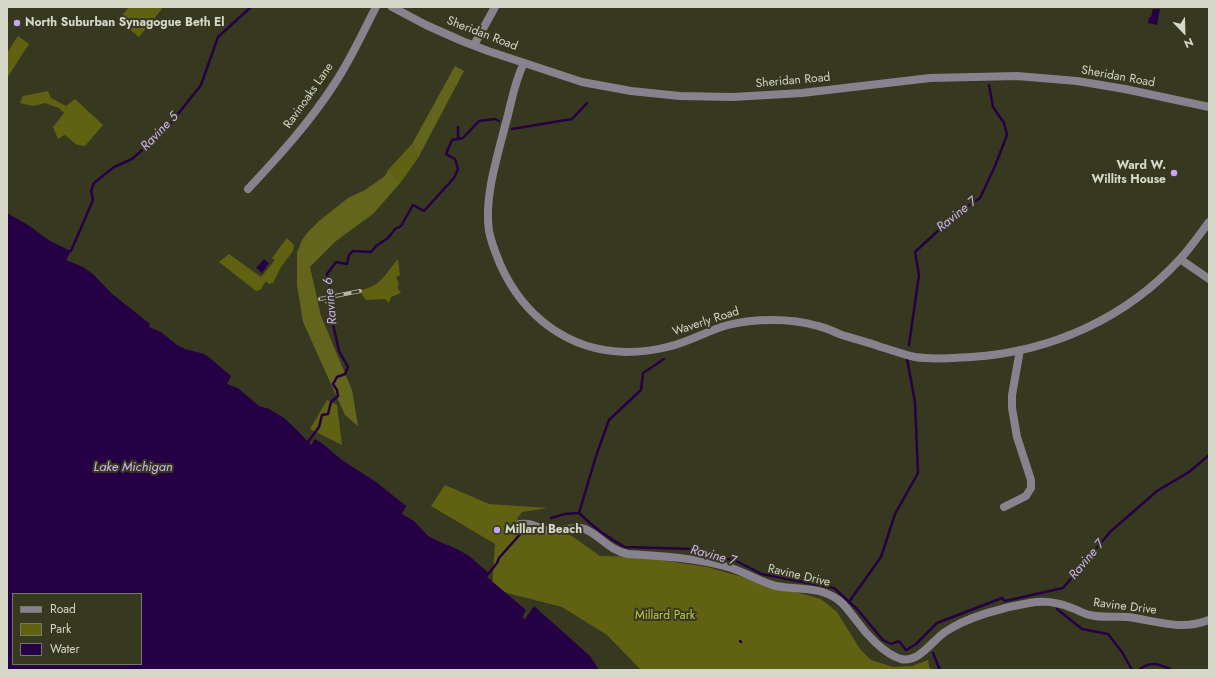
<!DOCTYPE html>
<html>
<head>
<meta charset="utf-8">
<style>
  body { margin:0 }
  #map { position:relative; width:1216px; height:677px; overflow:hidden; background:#373820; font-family:Jost,sans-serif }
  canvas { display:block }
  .frame { position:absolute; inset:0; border:8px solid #d5d7c8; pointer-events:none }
  .legend { position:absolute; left:12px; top:593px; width:130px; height:72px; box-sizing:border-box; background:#373820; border:1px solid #767863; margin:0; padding:5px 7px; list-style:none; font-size:12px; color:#d5d7c8 }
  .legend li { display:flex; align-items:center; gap:8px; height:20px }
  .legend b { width:20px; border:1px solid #767863 }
  .north { position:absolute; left:1164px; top:12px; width:40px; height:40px; -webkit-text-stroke:3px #373820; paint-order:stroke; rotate:157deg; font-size:11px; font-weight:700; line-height:16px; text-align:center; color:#d5d7c8 }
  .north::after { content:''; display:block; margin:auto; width:14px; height:18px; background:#d5d7c8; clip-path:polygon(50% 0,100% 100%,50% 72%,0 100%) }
</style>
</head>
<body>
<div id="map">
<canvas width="1216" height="677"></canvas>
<div class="frame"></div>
<ul class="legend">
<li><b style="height:5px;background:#87838e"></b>Road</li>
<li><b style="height:11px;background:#606212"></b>Park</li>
<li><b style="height:11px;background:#260044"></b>Water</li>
</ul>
<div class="north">N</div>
</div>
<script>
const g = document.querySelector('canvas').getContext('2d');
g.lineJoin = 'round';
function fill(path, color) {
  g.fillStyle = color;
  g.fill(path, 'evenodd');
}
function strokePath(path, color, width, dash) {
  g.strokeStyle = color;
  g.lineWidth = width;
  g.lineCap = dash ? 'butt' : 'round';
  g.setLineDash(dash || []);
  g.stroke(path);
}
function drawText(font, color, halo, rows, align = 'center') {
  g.font = font + ' Jost,sans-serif';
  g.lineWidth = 4;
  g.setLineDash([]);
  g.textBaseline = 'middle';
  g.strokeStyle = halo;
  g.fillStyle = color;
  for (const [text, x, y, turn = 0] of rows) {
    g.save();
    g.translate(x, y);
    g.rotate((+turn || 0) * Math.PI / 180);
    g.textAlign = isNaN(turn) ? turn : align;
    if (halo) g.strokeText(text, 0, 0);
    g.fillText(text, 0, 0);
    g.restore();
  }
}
const green = new Path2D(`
  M 129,7 L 160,7 L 162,9 L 139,37 L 118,20 Z
  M 18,36 L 29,44 L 7,78 L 7,53 Z
  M 48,91 L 51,98 L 66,106 L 75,99 L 103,125 L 85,146 L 77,145 L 65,135 L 58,139 L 53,127 L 64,113 L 59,108 L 45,103 L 33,106 L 20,103 L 23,96 Z
  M 412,144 L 418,158 L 401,182 L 388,170 Z
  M 287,238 L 294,245 L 293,251 L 281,267 L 273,283 L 269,284 L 266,281 L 260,290 L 256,291 L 219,262 L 229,254 L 261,277 L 275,260 L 272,258 Z
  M 398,259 L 400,275 L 396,277 L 399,284 L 398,285 L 398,289 L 401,293 L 391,297 L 389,303 L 385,299 L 366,300 L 361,293 L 362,290 C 382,285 385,274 398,259 Z
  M 327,400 L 337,405 L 342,445 L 310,429 Z
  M 445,485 L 489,504 L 548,508 L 522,512 L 517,519 L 538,534 L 559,533 L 569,534 L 600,556 L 640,557 L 707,567 L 821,599 L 837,612 L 860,649 L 871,660 L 893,667 L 912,666 L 928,660 L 930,670 L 641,670 L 607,635 L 562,607 L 492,589 L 495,544 L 431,506 Z`);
const forest = new Path2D(`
  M 455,66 L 464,71 L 418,158 L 412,144 Z
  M 388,170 L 401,182 L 373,214 L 336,241 L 310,267 L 321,316 L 352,390 L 358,426 L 345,415 L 303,322 L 297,285 L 297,253 L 302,240 L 308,232 L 319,221 L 348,198 L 365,190 L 385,176 Z`);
const water = new Path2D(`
  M 1153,9 L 1160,9 L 1157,25 L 1148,23 L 1149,17 L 1151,17 Z
  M 7,213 L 28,225 L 50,241 L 71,251 L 66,260 L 83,267 L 93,274 L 111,293 L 150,324 L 149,327 L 161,332 L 177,345 L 185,349 L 204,354 L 211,359 L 231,376 L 227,384 L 238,388 L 259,406 L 269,409 L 284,418 L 297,430 L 311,445 L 315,439 L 323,444 L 342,460 L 376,482 L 406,506 L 402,514 L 414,521 L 428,536 L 440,542 L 457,549 L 469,556 L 490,574 L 487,577 L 526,610 L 522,618 L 525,619 L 534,606 L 590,656 L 599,670 L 7,670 ZM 13,594 L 141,594 L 141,664 L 13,664 Z
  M 264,259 L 269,263 L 262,273 L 256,268 Z`);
const stream = new Path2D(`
  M 458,127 L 458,139
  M 512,129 L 572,119 L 587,103
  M 71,251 L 93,200 L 91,191 L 94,183 L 114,167 L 132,159 L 166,129 L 201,85 L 218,37 L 251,7
  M 909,345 L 919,275 L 915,252 L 955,215 L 980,198 L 995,166 L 1007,135 L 1004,123 L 993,107 L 989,85
  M 308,442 L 319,427 L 322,415 L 328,414 L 331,402 L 338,396 L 337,390 L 333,384 L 337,377 L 345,374 L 348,367 L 339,351 L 330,311 L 333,307 L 329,302 L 330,287 L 327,274 L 336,262 L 347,264 L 349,255 L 353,251 L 371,252 L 376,246 L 388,238 L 395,229 L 401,226 L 413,205 L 424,211 L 454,178 L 458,169 L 455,159 L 446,154 L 452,140 L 463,138 L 479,121 L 495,119 L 499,121
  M 579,513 L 596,456 L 609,420 L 641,390 L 643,373 L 664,359
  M 551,518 L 565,514 L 579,513 C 593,527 608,538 625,547 L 694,549 L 709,556 L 734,560 L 762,574 L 834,588 L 857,609 L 883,640 L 891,644 L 899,641 L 906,650 L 916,644 L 937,623 L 1002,598 L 1005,601 L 1063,588 L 1110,532 L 1157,491 L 1189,472 L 1209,455
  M 489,573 L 497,563 L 499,558 L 523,531
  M 849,602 L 881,557 L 895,514 L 918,473 L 915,402 L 907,359
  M 1057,609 L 1082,629 L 1108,634 L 1122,652 L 1132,670
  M 740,641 L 741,642
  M 933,653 L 940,670
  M 1139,670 C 1151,660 1159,664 1172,670`);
const minor = new Path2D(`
  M 474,45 L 495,7
  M 524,63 C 514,82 511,106 505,126 C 497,158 484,198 489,231 C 491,242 496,254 500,264 C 523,316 568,351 626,352 C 641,352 657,350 671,346 C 691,341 709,330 728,325 C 743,321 758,320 773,320 C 788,320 804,322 818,326 C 827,328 834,332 842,335 C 855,339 868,342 881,347 C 892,350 904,355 915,357 C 933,360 952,358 971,357 C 1051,352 1127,318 1181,258 C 1191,247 1200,234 1209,222
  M 248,189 C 279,156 310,122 335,83 C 351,59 363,32 376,7
  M 1180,259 L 1209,279
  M 1004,507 L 1026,496 L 1031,488 L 1031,480 L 1017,437 L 1012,408 L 1012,395 L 1020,350
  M 520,524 C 534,522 538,529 550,531 C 562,532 573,525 585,529 C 601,536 608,550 628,554 C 662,556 696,558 728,567 C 745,572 760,582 776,586 C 797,590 818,586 837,599 C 845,604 850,613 856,620 C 866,634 884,654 901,659 C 919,663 933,640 945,632 C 967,617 1004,607 1029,603 C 1045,600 1058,602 1072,608 C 1078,610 1084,614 1090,615 C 1102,618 1115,616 1128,617 C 1156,621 1181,631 1209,620`);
const tertiary = new Path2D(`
  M 392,7 L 426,25 L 462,41 L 488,51 L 582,82 L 631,91 L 680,96 L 733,97 L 802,93 L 930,78 L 1017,76 L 1077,81 L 1125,89 L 1209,107`);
const rail = new Path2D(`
  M 320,299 L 360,291`);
const markers = [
  [17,23,4,"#c6a6f0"],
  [1174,173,4,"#c6a6f0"],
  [497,530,4,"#c6a6f0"]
];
const poiNames = [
  ["North Suburban Synagogue Beth El",25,23],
  ["Ward W.",1166,166,"right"],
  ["Willits House",1166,180,"right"],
  ["Millard Beach",505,530]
];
const streetNames = [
  ["Sheridan Road",482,34,21],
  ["Sheridan Road",1118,77,10],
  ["Sheridan Road",793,81,-5],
  ["Ravinoaks Lane",309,96,-55],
  ["Waverly Road",706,322,-18],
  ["Ravine Drive",799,576,13],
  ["Ravine Drive",1125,607,7]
];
const parkNames = [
  ["Millard Park",665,616]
];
const waterNames = [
  ["Ravine 5",160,132,-46],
  ["Ravine 7",957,215,-39],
  ["Ravine 6",331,301,-96],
  ["Lake Michigan",133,468],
  ["Ravine 7",713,556,15],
  ["Ravine 7",1087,560,-50]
];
fill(green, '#606212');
fill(forest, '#63651c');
fill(water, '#260044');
strokePath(stream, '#260044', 2.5);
strokePath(minor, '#87838e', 8);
strokePath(tertiary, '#87838e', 8);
strokePath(rail, '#b5b6a6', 4);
strokePath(rail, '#373820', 2.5, [8]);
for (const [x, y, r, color] of markers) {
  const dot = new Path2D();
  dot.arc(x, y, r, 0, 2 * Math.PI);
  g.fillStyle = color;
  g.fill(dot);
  strokePath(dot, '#373820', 1.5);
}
drawText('bold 12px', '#d5d7c8', '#373820', poiNames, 'left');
drawText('12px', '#d5d7c8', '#373820', streetNames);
drawText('12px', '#c4c749', '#373820', parkNames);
drawText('italic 13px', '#d0b6f3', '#373820', waterNames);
</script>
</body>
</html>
